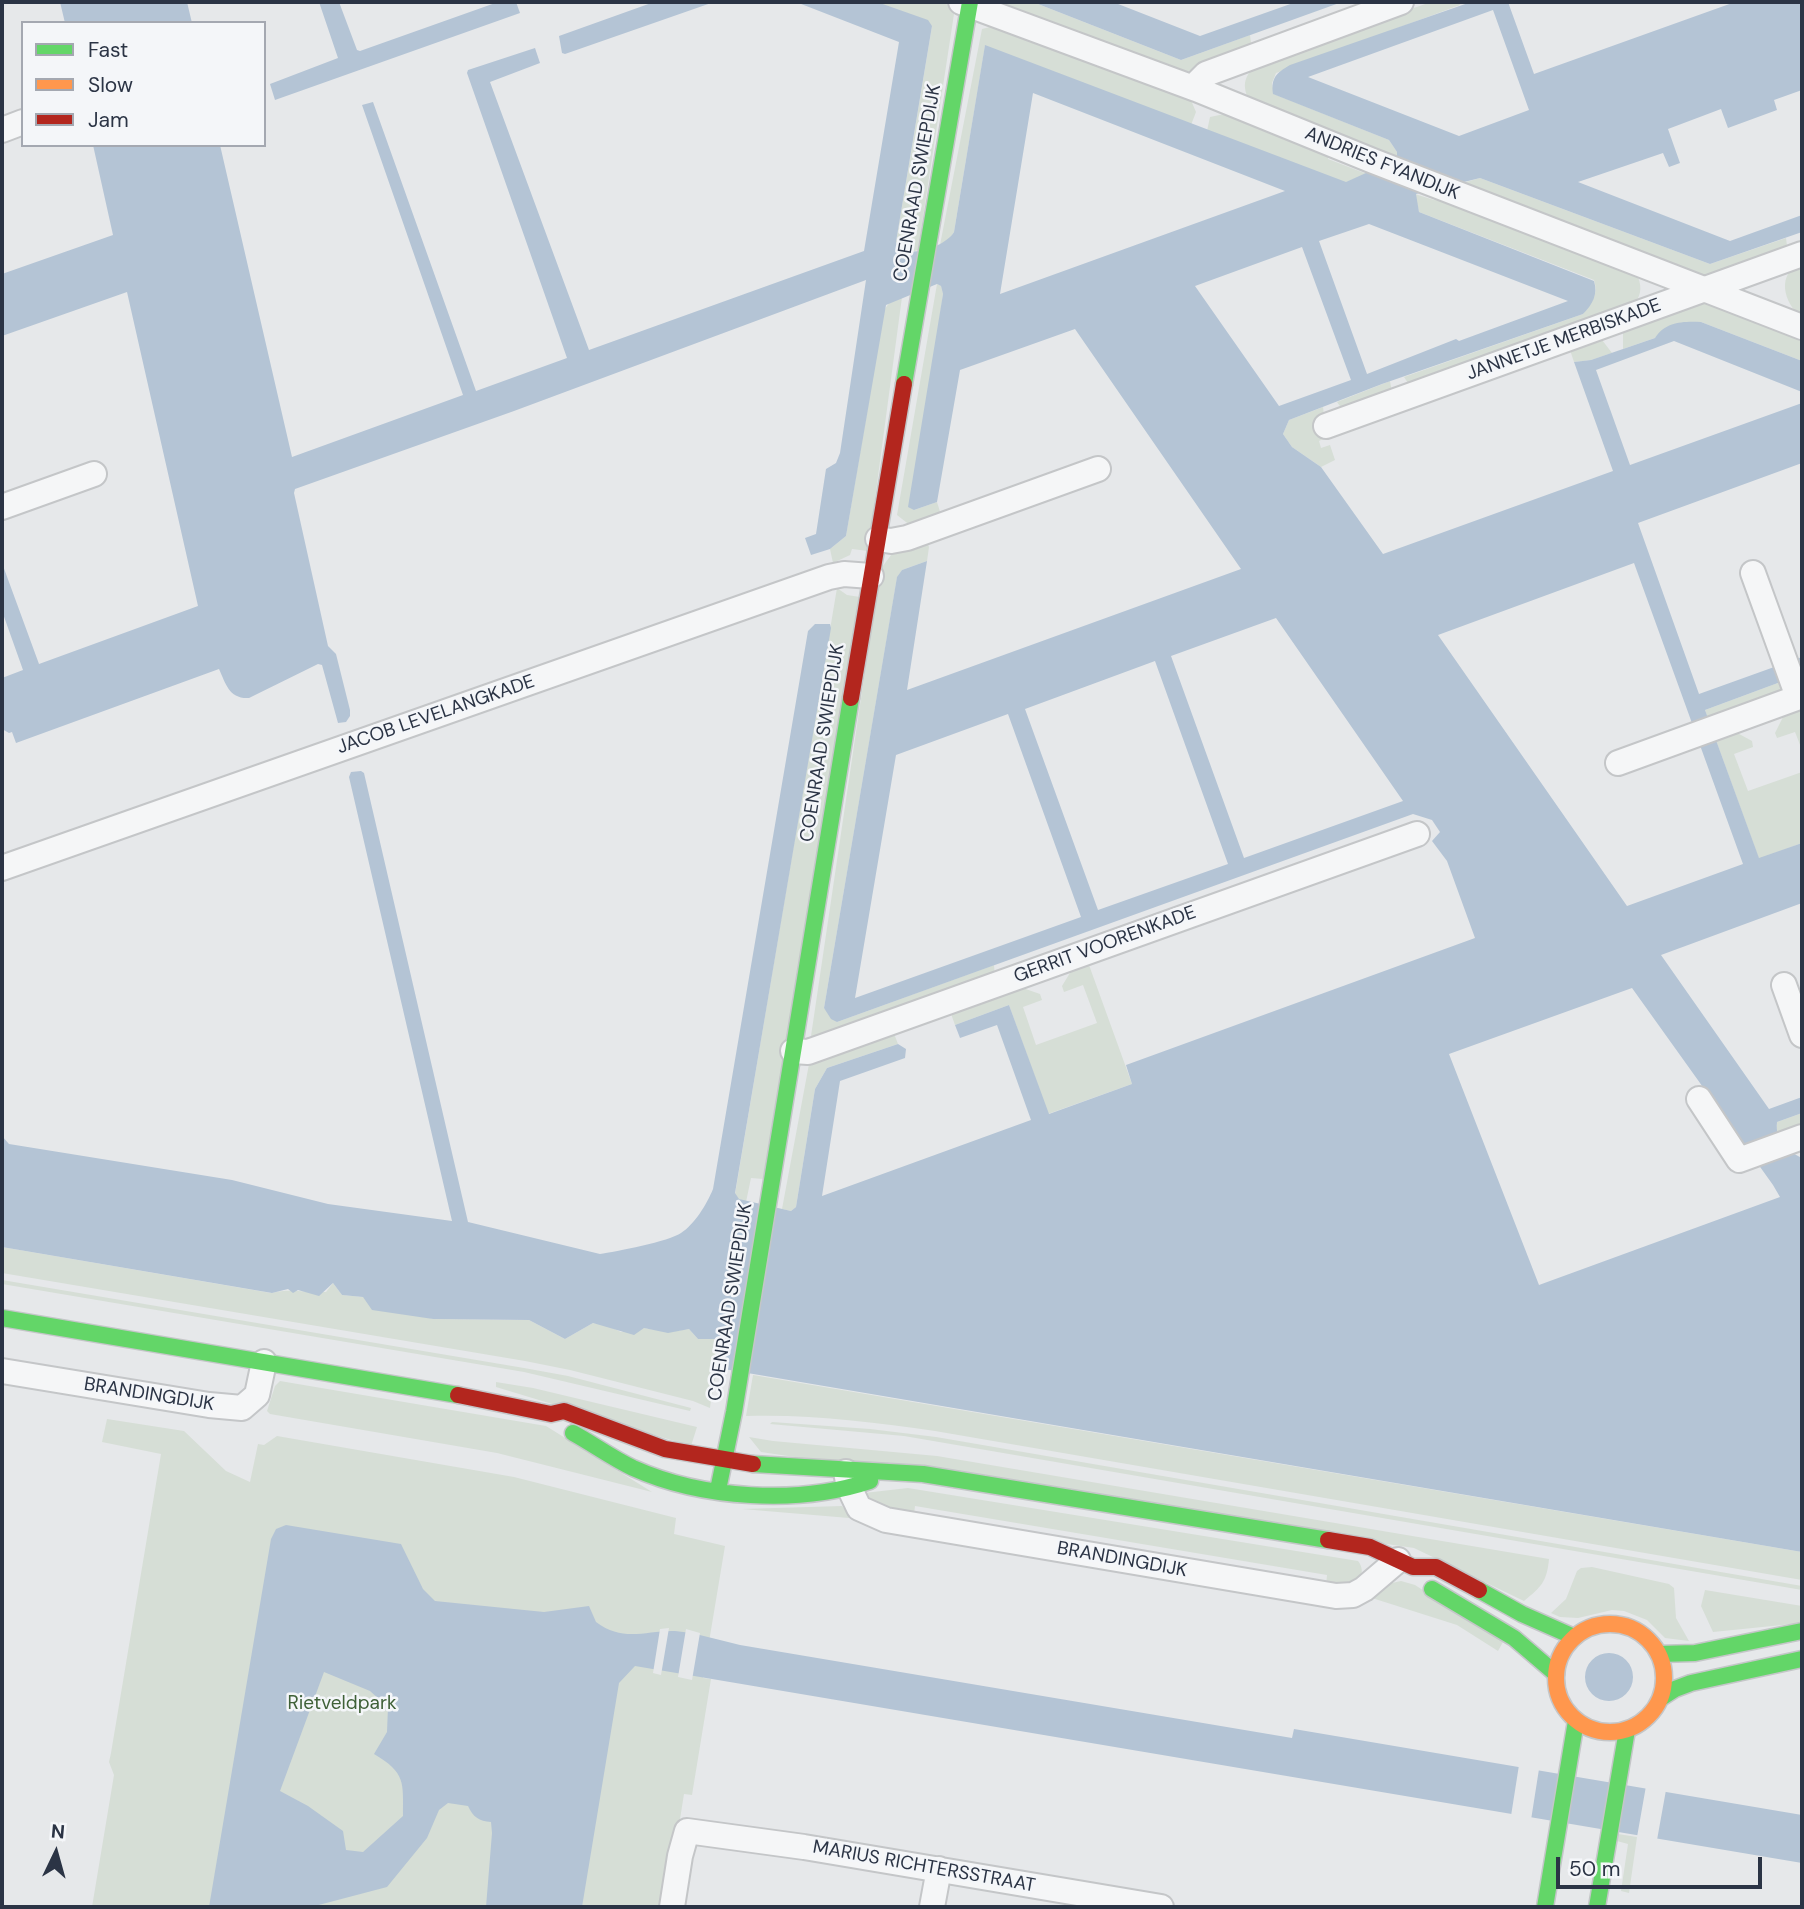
<!DOCTYPE html>
<html>
<head>
<meta charset="utf-8">
<style>
  body { margin:0 }
  #map { position:relative; width:1804px; height:1909px; overflow:hidden; background:#e6e8ea; font-family:"DM Sans",sans-serif }
  canvas { display:block }
  .frame { position:absolute; inset:0; border:4px solid #2b3445; pointer-events:none }
  .legend { position:absolute; left:21px; top:21px; width:245px; height:126px; box-sizing:border-box; background:#f4f6f9; border:2px solid #a4a8b1; margin:0; padding:9px 12px; list-style:none; font-size:21px; color:#2b3445 }
  .legend li { display:flex; align-items:center; gap:14px; height:35px }
  .legend b { width:35px; border:2px solid #a4a8b1 }
  .north { position:absolute; left:21px; top:1818px; width:70px; height:70px; -webkit-text-stroke:5px #f4f6f9; paint-order:stroke; rotate:5deg; font-size:19px; font-weight:700; line-height:28px; text-align:center; color:#2b3445 }
  .north::after { content:''; display:block; margin:auto; width:24px; height:32px; background:#2b3445; clip-path:polygon(50% 0,100% 100%,50% 72%,0 100%) }
  .scale { position:absolute; left:1556px; top:1857px; width:206px; height:32px; box-sizing:border-box; border:4px solid #2b3445; border-top:0; padding-left:9px; font-size:21px; line-height:24px; white-space:nowrap; color:#2b3445; -webkit-text-stroke:5px #f4f6f9; paint-order:stroke }
</style>
</head>
<body>
<div id="map">
<canvas width="1804" height="1909"></canvas>
<div class="frame"></div>
<ul class="legend">
<li><b style="height:9px;background:#63d668"></b>Fast</li>
<li><b style="height:9px;background:#ff974d"></b>Slow</li>
<li><b style="height:9px;background:#b3261e"></b>Jam</li>
</ul>
<div class="north">N</div>
<div class="scale">50 m</div>
</div>
<script>
const g = document.querySelector('canvas').getContext('2d');
g.lineJoin = 'round';
function fill(path, color) {
  g.fillStyle = color;
  g.fill(path, 'evenodd');
}
function strokePath(path, color, width, dash) {
  g.strokeStyle = color;
  g.lineWidth = width;
  g.lineCap = dash ? 'butt' : 'round';
  g.setLineDash(dash || []);
  g.stroke(path);
}
function drawText(font, color, halo, rows, align = 'center') {
  g.font = font + ' "DM Sans",sans-serif';
  g.lineWidth = 5;
  g.setLineDash([]);
  g.textBaseline = 'middle';
  g.strokeStyle = halo;
  g.fillStyle = color;
  for (const [text, x, y, turn = 0] of rows) {
    g.save();
    g.translate(x, y);
    g.rotate((+turn || 0) * Math.PI / 180);
    g.textAlign = isNaN(turn) ? turn : align;
    if (halo) g.strokeText(text, 0, 0);
    g.fillText(text, 0, 0);
    g.restore();
  }
}
const green = new Path2D(`
  M 877,2 L 945,2 L 954,14 L 918,250 L 907,253 L 899,249 L 896,242 L 932,26 Z
  M 988,2 L 1033,2 L 1181,60 L 1250,35 L 1251,43 L 1248,49 L 1178,75 Z
  M 1431,2 L 1458,2 L 1460,5 L 1276,73 L 1272,83 L 1274,94 L 1389,140 L 1397,152 L 1397,159 L 1250,102 C 1239,82 1247,71 1264,60 Z
  M 998,25 L 1190,98 L 1196,112 L 1191,125 L 985,46 L 954,232 L 948,241 L 940,245 L 982,29 Z
  M 1229,113 L 1329,155 L 1328,159 L 1367,174 L 1347,182 L 1340,182 L 1207,131 L 1210,117 Z
  M 1480,178 L 1710,264 L 1786,238 L 1787,246 L 1782,254 L 1709,280 L 1459,184 Z
  M 1415,194 L 1434,200 L 1449,201 L 1636,273 C 1642,284 1642,294 1635,303 L 1410,386 L 1404,377 L 1583,314 C 1591,302 1599,295 1594,280 L 1419,212 Z
  M 1802,263 L 1802,317 C 1783,304 1776,272 1802,263 Z
  M 937,284 L 941,286 L 943,294 L 914,510 L 937,502 L 942,518 L 911,526 L 897,515 Z
  M 902,297 L 868,551 L 852,549 L 850,555 L 833,563 L 830,549 L 846,536 L 884,310 L 890,302 Z
  M 1704,297 L 1802,335 L 1802,361 L 1701,322 L 1623,349 L 1623,326 Z
  M 1599,336 L 1612,353 L 1591,360 L 1574,362 L 1569,347 Z
  M 1390,381 L 1392,392 L 1342,409 L 1337,402 Z
  M 1323,407 L 1324,415 L 1318,421 L 1325,438 L 1319,441 L 1321,448 L 1330,445 L 1335,460 L 1321,467 L 1292,447 L 1283,434 L 1289,420 Z
  M 926,539 L 929,547 L 927,561 L 902,570 L 897,578 L 824,1008 L 837,1022 L 994,965 L 995,978 L 817,1039 L 811,1036 L 880,570 L 894,551 Z
  M 837,588 L 847,595 L 860,597 L 763,1179 L 751,1178 L 746,1202 L 738,1199 L 735,1194 Z
  M 1783,681 L 1783,694 L 1709,722 L 1705,710 Z
  M 1802,703 L 1802,750 L 1795,732 L 1777,738 L 1775,733 L 1787,709 Z
  M 1730,729 L 1752,741 L 1753,747 L 1734,754 L 1748,791 L 1802,772 L 1802,843 L 1759,859 L 1714,735 Z
  M 1076,963 L 1079,969 L 1089,965 L 1132,1084 L 1048,1114 L 1009,1005 L 955,1025 L 950,1011 L 1017,986 L 1040,994 L 1042,1000 L 1023,1007 L 1036,1045 L 1097,1023 L 1083,985 L 1064,992 L 1062,986 Z
  M 893,1031 L 898,1044 L 827,1068 L 815,1089 L 796,1207 L 791,1211 L 782,1209 L 809,1064 Z
  M 1802,1113 L 1802,1127 L 1776,1134 L 1777,1122 Z
  M 2,1247 L 271,1293 C 291,1288 306,1293 326,1292 L 333,1283 L 342,1295 L 363,1297 L 433,1319 L 529,1320 L 565,1339 L 593,1323 L 606,1325 L 621,1332 L 644,1328 L 668,1332 L 689,1329 L 698,1339 L 715,1339 C 720,1370 714,1381 710,1408 L 693,1401 L 570,1370 L 525,1361 L 2,1273 Z
  M 2,1280 L 524,1368 L 568,1376 L 691,1408 L 690,1411 L 524,1372 L 2,1284 Z
  M 753,1375 L 1802,1552 L 1802,1580 L 935,1431 C 873,1422 810,1414 746,1416 Z
  M 280,1381 L 546,1426 L 652,1492 L 497,1453 L 270,1414 L 267,1411 L 275,1386 Z
  M 496,1382 L 533,1388 L 697,1427 L 691,1446 L 496,1387 Z
  M 107,1419 L 184,1431 L 226,1471 L 250,1482 L 258,1444 L 264,1445 L 277,1436 L 514,1477 L 676,1518 L 674,1534 L 725,1546 L 703,1678 L 711,1679 L 692,1795 L 684,1794 L 666,1907 L 92,1907 L 114,1775 L 109,1762 L 111,1753 L 161,1454 L 102,1442 Z
  M 772,1422 L 870,1429 L 936,1437 L 1802,1586 L 1802,1590 L 904,1436 L 770,1424 Z
  M 749,1437 L 773,1441 L 937,1456 L 1549,1559 C 1547,1582 1541,1587 1524,1601 L 1414,1548 L 761,1452 Z
  M 908,1488 L 1358,1561 C 1367,1572 1359,1586 1345,1587 C 1339,1588 1332,1586 1326,1586 L 1327,1575 L 915,1506 L 914,1514 L 877,1510 L 864,1493 Z
  M 842,1506 L 850,1515 L 849,1518 L 742,1509 Z
  M 1592,1567 L 1669,1584 L 1674,1588 L 1676,1618 L 1689,1641 L 1665,1638 L 1647,1620 L 1624,1611 L 1612,1610 L 1578,1618 L 1560,1617 L 1551,1613 L 1566,1599 L 1577,1571 L 1581,1568 Z
  M 1401,1581 L 1415,1585 L 1503,1642 L 1498,1651 L 1457,1625 L 1372,1598 L 1392,1583 Z
  M 1705,1590 L 1802,1606 L 1802,1623 L 1713,1632 L 1701,1606 Z
  M 1618,1834 L 1637,1837 L 1629,1893 L 1621,1891 L 1628,1844 L 1617,1841 Z`);
const water = new Path2D(`
  M 60,2 L 187,2 L 192,23 L 65,23 Z
  M 319,2 L 339,2 L 357,50 L 360,51 L 498,2 L 516,2 L 520,13 L 275,100 L 270,84 L 338,58 Z
  M 654,2 L 714,2 L 565,54 L 562,53 L 559,36 Z
  M 796,2 L 877,2 L 928,20 L 932,26 L 896,242 L 899,249 C 913,257 946,246 954,232 L 985,45 L 1346,182 L 1397,159 L 1397,152 L 1389,140 L 1273,94 C 1271,78 1276,73 1290,65 L 1471,2 L 1508,2 L 1534,74 L 1735,2 L 1802,2 L 1802,90 L 1774,100 L 1777,110 L 1728,128 L 1721,109 L 1668,129 L 1680,163 L 1669,167 L 1663,153 L 1578,182 L 1730,241 L 1802,215 L 1802,232 L 1710,264 L 1480,178 L 1416,194 L 1419,212 L 1594,281 C 1598,294 1593,304 1583,314 L 1382,384 L 1289,420 L 1283,434 L 1292,447 L 1321,467 L 1383,554 L 1613,471 L 1574,362 L 1591,360 L 1655,338 C 1665,322 1683,321 1701,322 L 1802,361 L 1802,392 L 1674,341 L 1596,370 L 1630,465 L 1802,403 L 1802,463 L 1638,523 L 1699,694 L 1802,657 L 1802,674 L 1705,710 L 1759,858 L 1802,843 L 1802,903 L 1661,955 L 1769,1109 L 1802,1097 L 1802,1113 L 1777,1122 C 1775,1141 1786,1150 1802,1158 L 1802,1552 L 718,1368 L 715,1339 L 698,1339 L 689,1329 L 668,1333 L 644,1328 L 634,1335 L 593,1323 L 565,1339 L 529,1320 L 433,1319 L 372,1310 L 363,1297 L 342,1295 L 333,1283 L 319,1296 L 298,1290 L 293,1293 L 288,1289 L 272,1293 L 2,1247 L 2,1136 L 9,1144 L 232,1180 L 328,1204 L 452,1221 L 349,777 L 351,772 L 361,771 L 364,773 L 468,1222 L 600,1254 C 615,1252 670,1241 681,1233 C 694,1225 707,1204 713,1189 L 808,631 L 815,624 L 830,624 L 831,628 L 735,1193 L 739,1199 L 791,1211 L 796,1207 L 815,1089 L 827,1068 L 898,1044 L 906,1049 L 905,1058 L 840,1081 L 822,1196 L 1031,1120 L 997,1025 L 960,1038 L 955,1025 L 1009,1005 L 1049,1114 L 1132,1084 L 1126,1065 L 1475,938 L 1447,861 L 1432,841 L 1440,832 L 1432,820 L 1413,814 L 837,1022 L 831,1019 L 824,1008 L 897,577 L 902,570 L 927,561 L 907,690 L 1241,569 L 1075,329 L 960,370 L 937,502 L 914,510 L 908,507 L 943,294 L 941,286 L 937,284 L 886,305 L 846,536 L 830,549 L 811,555 L 805,538 L 816,534 L 826,469 L 836,463 L 840,453 L 866,280 L 514,411 L 295,489 L 294,493 L 328,646 L 336,654 L 350,710 L 350,716 L 346,722 L 338,723 L 322,665 L 318,664 L 249,698 C 229,699 226,684 219,669 L 16,743 L 12,732 L 9,733 L 2,729 L 2,678 L 23,670 L 2,611 L 2,563 L 39,664 L 198,606 L 127,292 L 2,336 L 2,274 L 113,235 L 93,145 L 220,145 L 292,457 L 463,395 L 362,105 L 373,102 L 476,391 L 567,358 L 467,73 L 468,70 L 535,48 L 540,63 L 490,82 L 589,350 L 864,251 L 899,42 ZM 1493,10 L 1529,110 L 1459,136 L 1308,77 ZM 1033,93 L 1285,191 L 1000,294 ZM 1369,224 L 1568,301 L 1459,341 L 1456,339 L 1367,374 L 1319,241 ZM 1302,247 L 1351,380 L 1279,406 L 1195,286 ZM 1634,563 L 1743,864 L 1627,906 L 1438,635 ZM 1276,618 L 1403,801 L 1244,858 L 1171,656 ZM 1155,661 L 1228,864 L 1098,910 L 1025,709 ZM 1008,714 L 1081,917 L 855,998 L 896,755 ZM 1632,988 L 1773,1185 L 1780,1197 L 1539,1285 L 1449,1054 Z
  M 1033,2 L 1113,2 L 1200,36 L 1296,2 L 1342,2 L 1181,60 Z
  M 286,1525 L 401,1544 L 423,1589 L 435,1601 L 544,1612 L 589,1606 L 596,1622 C 624,1643 646,1630 675,1631 C 697,1633 719,1640 740,1645 L 1292,1738 L 1294,1729 L 1802,1815 L 1802,1863 L 635,1666 L 619,1683 L 582,1907 L 486,1907 L 492,1833 L 491,1822 C 479,1821 473,1817 468,1806 L 448,1803 L 439,1810 L 427,1838 L 387,1887 L 311,1907 L 209,1907 L 271,1539 L 276,1529 ZM 324,1672 L 370,1691 L 388,1707 L 387,1732 L 374,1754 C 406,1773 403,1782 403,1816 L 363,1852 L 346,1850 L 343,1831 L 308,1806 L 280,1791 Z
  M1585 1677a24 24 0 1 1 48 0a24 24 0 1 1-48 0Z`);
const pier = new Path2D(`
  M 669,1628 L 661,1675 L 653,1673 L 660,1629 Z
  M 686,1629 L 700,1633 L 692,1680 L 678,1677 Z
  M 1519,1765 L 1539,1769 L 1531,1820 L 1511,1816 Z
  M 1646,1786 L 1666,1790 L 1657,1840 L 1637,1837 Z`);
const street = new Path2D(`
  M 961,2 L 1196,89 L 1373,161 L 1802,327
  M 1196,89 L 1199,81 L 1206,74 L 1401,2
  M 2,130 L 23,122
  M 1326,426 L 1802,254
  M 2,507 L 94,474
  M 878,539 L 891,541 L 907,538 L 1098,469
  M 1753,573 L 1798,697
  M 1618,763 L 1802,696
  M 2,868 L 829,577 L 844,574 L 871,576
  M 1784,985 L 1802,1035
  M 793,1051 L 808,1052 L 1417,834
  M 1699,1099 L 1739,1160 L 1802,1137
  M 2,1371 L 209,1405 L 242,1408 L 257,1395 L 264,1362
  M 846,1472 L 849,1487 L 859,1508 L 886,1520 L 1336,1596 L 1353,1595 L 1364,1589 L 1398,1560
  M 672,1907 L 680,1856 L 687,1831 L 804,1847 L 1161,1907
  M 932,1907 L 939,1869`);
const fast = new Path2D(`
  M 904,384 L 970,2
  M 2,1318 L 458,1395
  M 573,1433 C 593,1444 612,1458 633,1468 C 702,1499 799,1505 870,1481
  M 753,1464 L 923,1474 L 1328,1540
  M 718,1490 L 734,1412 L 851,698
  M 1432,1589 L 1514,1638 L 1556,1674
  M 1479,1590 L 1522,1614 L 1574,1637
  M 1659,1654 L 1695,1653 L 1802,1631
  M 1661,1698 L 1675,1689 L 1691,1683 L 1802,1659
  M 1545,1907 L 1576,1721
  M 1597,1907 L 1627,1730`);
const slow = new Path2D(`
  M1556 1678a54 54 0 1 1 108 0a54 54 0 1 1-108 0Z`);
const jam = new Path2D(`
  M 851,698 L 904,384
  M 458,1395 L 551,1414 L 564,1411 L 665,1449 L 753,1464
  M 1328,1540 L 1370,1547 L 1413,1567 L 1436,1567 L 1479,1590`);
const streetNames = [
  ["ANDRIES FYANDIJK",1382,164,22],
  ["COENRAAD SWIEPDIJK",918,183,-80],
  ["JANNETJE MERBISKADE",1564,340,-20],
  ["JACOB LEVELANGKADE",436,715,-19],
  ["COENRAAD SWIEPDIJK",823,743,-81],
  ["GERRIT VOORENKADE",1105,945,-20],
  ["COENRAAD SWIEPDIJK",731,1302,-81],
  ["BRANDINGDIJK",149,1395,9],
  ["BRANDINGDIJK",1122,1560,10],
  ["MARIUS RICHTERSSTRAAT",924,1867,10]
];
const parkNames = [
  ["Rietveldpark",342,1704]
];
fill(green, '#d6ded6');
fill(water, '#b4c4d5');
fill(pier, '#e6e8ea');
strokePath(street, '#c4c6c8', 28);
strokePath(fast, '#c4c6c8', 19);
strokePath(slow, '#c4c6c8', 19);
strokePath(jam, '#c4c6c8', 19);
strokePath(street, '#f5f6f7', 24);
strokePath(fast, '#63d668', 16);
strokePath(slow, '#ff974d', 16);
strokePath(jam, '#b3261e', 16);
drawText('19px', '#2b3445', '#f4f6f9', streetNames);
drawText('19px', '#3f6138', '#f4f6f9', parkNames);
</script>
</body>
</html>
